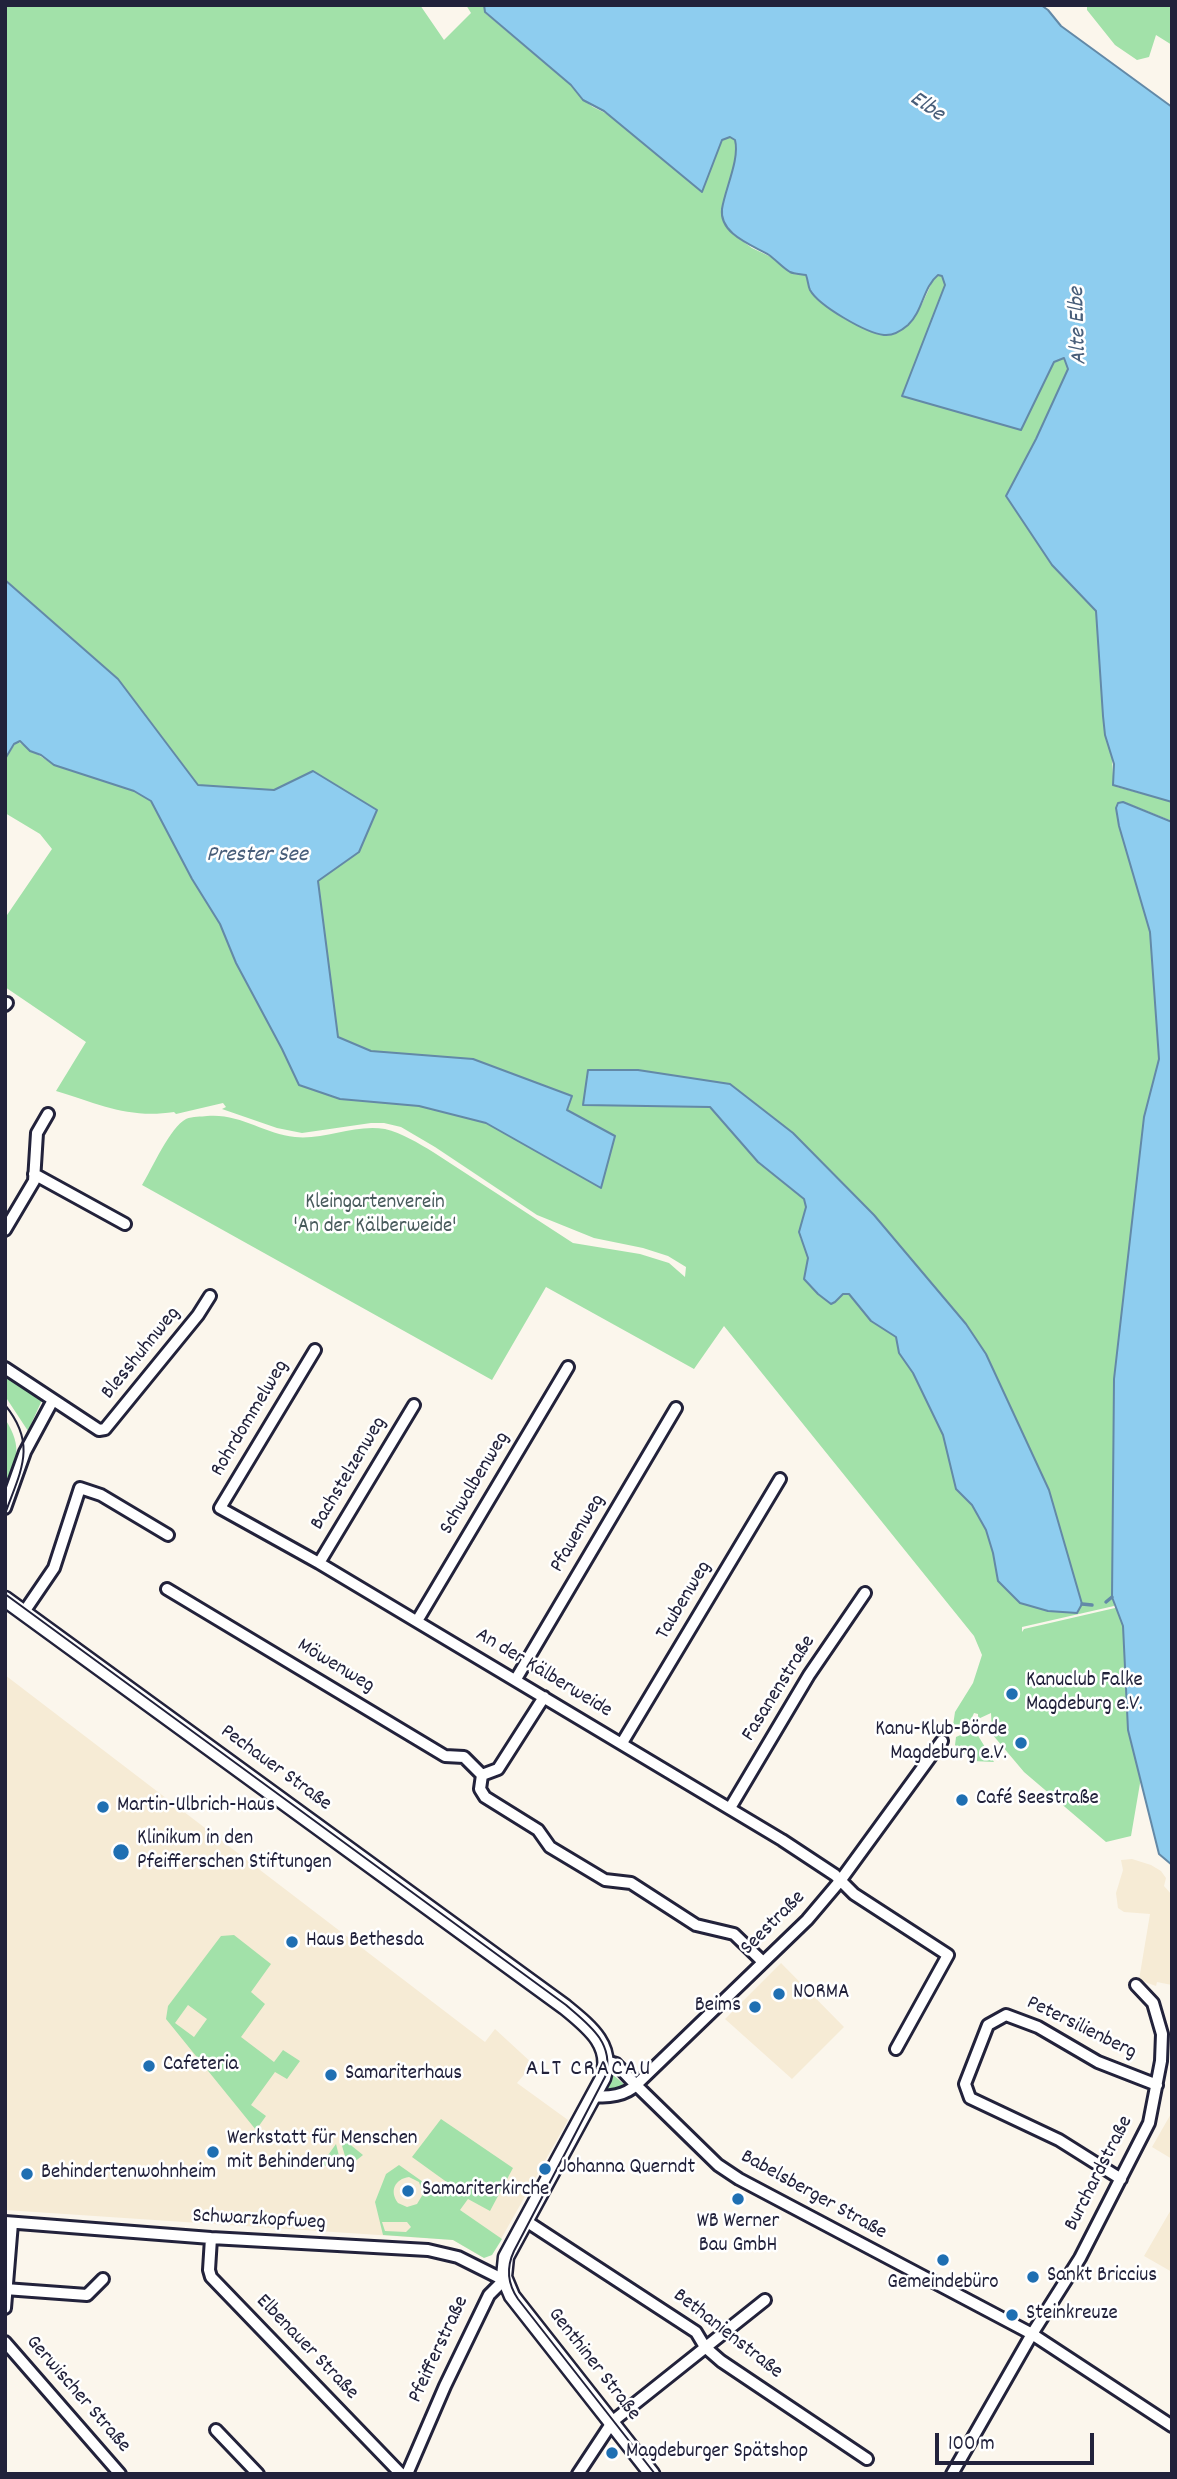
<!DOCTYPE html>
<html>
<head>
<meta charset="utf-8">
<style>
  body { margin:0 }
  #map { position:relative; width:1177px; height:2479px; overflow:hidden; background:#fbf6ec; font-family:Dekko,sans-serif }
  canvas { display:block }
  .frame { position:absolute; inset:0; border:7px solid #22223b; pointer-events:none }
  .scale { position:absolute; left:935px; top:2433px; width:159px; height:32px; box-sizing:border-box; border:4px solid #22223b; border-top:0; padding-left:9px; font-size:21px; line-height:24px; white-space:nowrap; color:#22223b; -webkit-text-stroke:5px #fff; paint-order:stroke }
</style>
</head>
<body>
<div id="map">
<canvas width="1177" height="2479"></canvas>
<div class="frame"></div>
<div class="scale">100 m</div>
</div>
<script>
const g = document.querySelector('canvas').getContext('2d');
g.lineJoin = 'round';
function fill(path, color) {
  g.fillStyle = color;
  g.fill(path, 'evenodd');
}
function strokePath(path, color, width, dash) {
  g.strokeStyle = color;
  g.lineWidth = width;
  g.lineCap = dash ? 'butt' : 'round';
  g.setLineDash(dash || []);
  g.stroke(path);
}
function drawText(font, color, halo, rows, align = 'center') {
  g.font = font + ' Dekko,sans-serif';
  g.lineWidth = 5;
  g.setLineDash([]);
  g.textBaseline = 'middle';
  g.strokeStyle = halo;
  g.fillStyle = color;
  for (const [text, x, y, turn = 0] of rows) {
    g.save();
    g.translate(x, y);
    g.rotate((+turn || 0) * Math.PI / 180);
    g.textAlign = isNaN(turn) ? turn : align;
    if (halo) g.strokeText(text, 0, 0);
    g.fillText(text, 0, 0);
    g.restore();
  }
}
const built = new Path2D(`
  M 5,1675 L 485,2042 L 495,2029 L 533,2064 L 517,2083 L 568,2120 L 492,2255 L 482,2257 L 453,2240 L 5,2210 Z
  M 1132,1859 L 1151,1865 L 1161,1871 L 1166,1878 L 1164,1886 L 1172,1895 L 1172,1985 L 1157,1982 L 1156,1986 L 1139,1980 L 1150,1914 L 1124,1912 L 1118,1908 L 1116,1893 L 1123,1870 L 1121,1860 Z
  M 781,1963 L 844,2027 L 792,2079 L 725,2019 Z
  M 1172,2112 L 1172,2159 L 1152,2147 Z
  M 1172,2208 L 1172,2272 L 1144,2256 Z`);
const green = new Path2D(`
  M 5,5 L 420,5 L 444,40 L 471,13 L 466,5 L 484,5 L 485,13 L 571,85 L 583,100 L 593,107 L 712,166 L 722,140 L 730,137 L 735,140 L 736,151 L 724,222 L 734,235 L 752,248 L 771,257 L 793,274 L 806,275 C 808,280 808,287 811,291 C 828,313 859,328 884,335 L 905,327 L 911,322 L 922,304 L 934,278 L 938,275 L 942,276 L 945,285 L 902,396 L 1041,389 L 1054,362 L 1064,357 L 1068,369 L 1036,439 L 1006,496 L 1052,565 L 1096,611 L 1105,735 L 1112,757 L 1113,776 L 1117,787 L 1172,802 L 1172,821 L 1124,802 L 1119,826 L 1150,932 L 1159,1059 L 1144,1117 L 1114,1379 L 1114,1606 L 1022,1627 L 1022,1632 L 1024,1629 L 1115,1608 L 1134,1600 L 1144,1760 L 1131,1836 L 1106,1842 L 1024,1772 L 992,1734 L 991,1713 L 978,1719 L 978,1714 L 974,1713 L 969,1724 L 952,1732 L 955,1712 L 973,1683 L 982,1655 L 974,1636 L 724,1326 L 694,1369 L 546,1287 L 492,1380 L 142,1185 C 152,1169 170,1127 186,1119 C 193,1116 201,1117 207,1116 C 240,1113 264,1134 295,1137 C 325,1140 354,1124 385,1129 C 402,1133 418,1143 433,1152 L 573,1243 L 640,1254 L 669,1263 L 685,1277 L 686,1267 L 668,1256 L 643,1248 L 594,1238 L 537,1215 L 435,1147 L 401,1127 L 384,1123 L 371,1123 L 302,1133 L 277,1128 L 222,1109 L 226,1107 L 223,1103 L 176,1114 L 174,1112 C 129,1119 99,1104 56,1091 L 86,1042 L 5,987 L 5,918 L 52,849 L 40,834 L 5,813 L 5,759 L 17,741 L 54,765 L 134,791 L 151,801 L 192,879 L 220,924 L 236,963 L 282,1049 L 299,1085 L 340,1099 L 419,1106 L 486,1123 L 601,1188 L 567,1109 L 572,1096 L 473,1059 L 371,1051 L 338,1037 L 318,881 L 358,852 L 313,771 L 274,790 L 198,785 L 118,679 L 5,580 ZM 638,1070 L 730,1084 L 793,1133 L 874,1215 L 966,1324 L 986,1354 L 1049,1490 L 1081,1603 L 993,1553 L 986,1530 L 972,1505 L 956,1489 L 943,1435 L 913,1373 L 900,1353 L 896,1337 L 871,1321 L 849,1294 L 843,1294 L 835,1302 L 831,1304 L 818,1294 L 805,1279 L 808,1258 L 807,1249 L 800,1238 L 806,1206 L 804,1199 L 758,1162 L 710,1107 L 583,1104 L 588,1070 Z
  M 1087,5 L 1172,5 L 1172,45 L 1156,35 L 1149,57 L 1137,60 L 1115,45 L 1087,10 Z
  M 5,1376 L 42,1400 L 28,1431 L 5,1396 Z
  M 5,1419 C 24,1448 16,1462 5,1492 Z
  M 974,1729 L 994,1762 L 973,1761 L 955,1745 L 956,1737 Z
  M 234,1935 L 271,1964 L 251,1992 L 265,2004 L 241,2037 L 274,2062 L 283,2050 L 300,2061 L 287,2079 L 275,2072 L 251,2105 L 266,2116 L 256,2130 L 166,2019 L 168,2006 L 221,1936 ZM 188,2005 L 207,2019 L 194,2037 L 175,2023 Z
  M 612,2074 L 625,2085 L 607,2091 L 604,2088 Z
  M 441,2119 L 513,2168 L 490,2211 L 468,2199 L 460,2210 L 502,2239 L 492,2255 L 484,2258 L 453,2240 L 383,2235 L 375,2202 L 386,2174 L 399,2165 L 440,2194 L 448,2183 L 412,2157 ZM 409,2177 L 419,2182 L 423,2194 L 417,2204 L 407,2207 L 398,2203 C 389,2191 395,2179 409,2177 ZM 382,2222 L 407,2222 L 411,2227 L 406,2232 L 385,2231 Z
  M 341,2142 L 347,2142 L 363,2155 L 348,2167 Z
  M 336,2144 L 342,2168 L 321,2165 Z`);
const water = new Path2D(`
  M 484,5 L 1041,5 L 1048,10 L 1061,26 L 1172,107 L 1172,802 L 1113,785 L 1114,764 L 1105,735 L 1103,716 L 1096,611 L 1052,565 L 1006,496 L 1036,439 L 1068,369 L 1064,358 L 1054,362 L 1021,430 L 902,396 L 945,285 L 942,276 L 938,275 C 923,287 923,311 908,325 C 901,331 893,336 884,335 C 866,333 819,306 810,290 C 808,286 808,280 806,275 C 801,274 794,274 790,272 C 783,268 776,260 769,255 C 752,245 719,234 722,209 C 725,189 740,159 735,140 L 730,137 L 722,140 L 702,192 L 604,111 L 583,100 L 571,85 L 485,12 Z
  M 5,580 L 118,679 L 198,785 L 274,790 L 313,771 L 377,810 L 359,852 L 318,881 L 338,1037 L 371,1051 L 473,1059 L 572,1096 L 567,1110 L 615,1136 L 601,1188 L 486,1123 L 419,1106 L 340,1099 L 299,1085 L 282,1049 L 236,963 L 220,924 L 192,879 L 151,801 L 134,791 L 54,765 L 41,755 L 30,751 L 20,741 L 14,744 L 5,759 Z
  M 1123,802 L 1172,822 L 1172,1865 L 1159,1854 L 1128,1730 L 1123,1626 L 1112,1597 L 1114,1379 L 1144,1117 L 1159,1059 L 1150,932 L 1119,826 L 1116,808 L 1118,803 Z
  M 588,1070 L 638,1070 L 730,1084 L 793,1133 L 874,1215 L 966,1324 L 986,1354 L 1049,1490 L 1082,1604 L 1077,1613 L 1048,1611 L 1020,1603 L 998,1581 L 993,1553 L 986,1530 L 972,1505 L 956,1489 L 943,1435 L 913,1373 L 899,1353 L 896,1337 L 871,1321 L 849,1294 L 843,1294 L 835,1302 L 831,1304 L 818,1294 L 804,1279 L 808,1258 L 799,1232 L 806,1207 L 804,1199 L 758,1162 L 710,1107 L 583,1105 Z`);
const stream = new Path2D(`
  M 1106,1602 L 1112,1597
  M 1082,1604 L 1092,1605`);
const minor = new Path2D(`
  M 5,1005 L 7,1003
  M 34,1174 L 125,1224
  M 5,1230 L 34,1181 L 37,1133 L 48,1114
  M 315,1350 L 220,1508 L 319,1563 L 782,1840 L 835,1875 L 854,1894 L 948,1955 L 896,2049
  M 5,1368 L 99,1430 L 105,1429 L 198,1315 L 210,1296
  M 5,1508 L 25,1452 L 53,1400
  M 319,1563 L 414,1405
  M 167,1589 L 445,1756 L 464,1757 L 482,1775 L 480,1789 L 485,1797 L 538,1830 L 550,1847 L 605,1880 L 631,1883 L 696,1925 L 734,1934 L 763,1962
  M 24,1612 L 54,1568 L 80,1488 L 101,1495 L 168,1535
  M 417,1621 L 568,1367
  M 516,1679 L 676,1408
  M 622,1743 L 780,1479
  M 482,1775 L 498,1769 L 544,1697
  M 730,1808 L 809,1675 L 865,1593
  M 606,2061 L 616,2064 L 636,2085 L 807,1920 L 840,1881 L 942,1741
  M 594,2096 C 608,2098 626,2095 636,2085 L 718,2165 L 739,2179 L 1032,2334 L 1172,2426
  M 1121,2179 L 1059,2140 L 970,2098 L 965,2084 L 988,2025 L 1006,2015 L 1038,2027 L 1098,2062 L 1157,2085
  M 526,2221 L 696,2332 L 705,2347 L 721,2361 L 867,2459
  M 5,2222 L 211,2238 L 428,2250 L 458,2257 L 504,2280 L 489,2295 L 445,2386 L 407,2474
  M 211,2238 L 209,2270 L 211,2277 L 401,2474
  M 5,2289 L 87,2295 L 103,2279
  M 5,2308 L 12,2223
  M 5,2342 L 120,2474
  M 216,2430 L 258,2474
  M 578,2474 L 613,2421 L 765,2300
  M 952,2474 L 1032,2334 L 1080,2258 L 1149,2123 L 1161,2061 L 1162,2034 L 1153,2003 L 1136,1985`);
const secondary = new Path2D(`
  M 5,1599 L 565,2007 C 588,2026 614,2045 603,2078 L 506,2257 L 504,2277 L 512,2296 L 652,2474`);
const tram = new Path2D(`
  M 5,1405 C 38,1445 20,1472 5,1514
  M 5,1594 L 566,2005 C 588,2024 614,2042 606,2075 L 514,2251 C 506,2268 507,2283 518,2299 L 655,2474`);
const markers = [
  [1012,1694,7,"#1f6fb2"],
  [1021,1743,7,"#1f6fb2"],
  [962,1800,7,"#1f6fb2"],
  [103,1807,7,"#1f6fb2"],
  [121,1852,9,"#1f6fb2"],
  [292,1942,7,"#1f6fb2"],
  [779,1994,7,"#1f6fb2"],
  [755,2007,7,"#1f6fb2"],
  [149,2066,7,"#1f6fb2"],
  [331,2075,7,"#1f6fb2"],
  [213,2152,7,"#1f6fb2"],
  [545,2169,7,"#1f6fb2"],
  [27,2174,7,"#1f6fb2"],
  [408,2191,7,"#1f6fb2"],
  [738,2199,7,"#1f6fb2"],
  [943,2260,7,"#1f6fb2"],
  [1033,2277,7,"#1f6fb2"],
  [1012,2315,7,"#1f6fb2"],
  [612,2453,7,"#1f6fb2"]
];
const parkNames = [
  ["Kleingartenverein",375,1204],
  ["'An der Kälberweide'",375,1228]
];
const streetNames = [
  ["Blesshuhnweg",142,1354,-51],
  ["Rohrdommelweg",251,1419,-59],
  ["Bachstelzenweg",350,1474,-59],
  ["Schwalbenweg",476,1484,-59],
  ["Pfauenweg",579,1534,-59],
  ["Taubenweg",685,1601,-59],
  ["Möwenweg",335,1667,31],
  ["An der Kälberweide",543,1674,31],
  ["Fasanenstraße",780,1689,-58],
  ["Pechauer Straße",275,1769,36],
  ["Seestraße",774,1924,-45],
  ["Petersilienberg",1081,2029,26],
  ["Burchardstraße",1100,2174,-63],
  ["Babelsberger Straße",813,2196,29],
  ["Schwarzkopfweg",259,2221,3],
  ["Bethanienstraße",727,2335,38],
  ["Elbenauer Straße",306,2348,46],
  ["Pfeifferstraße",440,2350,-65],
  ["Genthiner Straße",593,2365,52],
  ["Gerwischer Straße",77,2395,49]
];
const poiNames = [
  ["Kanuclub Falke",1026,1682],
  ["Magdeburg e.V.",1026,1706],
  ["Kanu-Klub-Börde",1007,1731,"right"],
  ["Magdeburg e.V.",1007,1755,"right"],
  ["Café Seestraße",976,1800],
  ["Martin-Ulbrich-Haus",117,1807],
  ["Klinikum in den",137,1840],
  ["Pfeifferschen Stiftungen",137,1864],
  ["Haus Bethesda",306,1942],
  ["NORMA",793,1994],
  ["Beims",741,2007,"right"],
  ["Cafeteria",163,2066],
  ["Samariterhaus",345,2075],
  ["Werkstatt für Menschen",227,2140],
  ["mit Behinderung",227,2164],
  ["Johanna Querndt",559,2169],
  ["Behindertenwohnheim",41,2174],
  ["Samariterkirche",422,2191],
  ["WB Werner",738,2223,"center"],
  ["Bau GmbH",738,2247,"center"],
  ["Sankt Briccius",1047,2277],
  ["Gemeindebüro",943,2284,"center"],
  ["Steinkreuze",1026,2315],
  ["Magdeburger Spätshop",626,2453]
];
const waterNames = [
  ["Elbe",926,108,34],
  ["Alte Elbe",1080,326,-92],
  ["Prester See",257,857]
];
const neighbourhoodNames = [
  ["ALT CRACAU",589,2071]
];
fill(built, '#f6ebd5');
fill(green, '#a2e1a9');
fill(water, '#8ecdef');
strokePath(water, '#6389a7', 2);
strokePath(stream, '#6389a7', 3.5);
strokePath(minor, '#22223b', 16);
strokePath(secondary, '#22223b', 19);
strokePath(minor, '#fff', 10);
strokePath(secondary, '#fff', 14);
strokePath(tram, '#22223b', 2);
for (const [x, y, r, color] of markers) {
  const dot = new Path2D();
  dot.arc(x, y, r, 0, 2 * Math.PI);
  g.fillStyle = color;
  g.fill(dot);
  strokePath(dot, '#fff', 2.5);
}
drawText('21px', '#485b5c', '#fff', parkNames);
drawText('21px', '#22223b', '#fff', streetNames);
drawText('21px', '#22223b', '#fff', poiNames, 'left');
drawText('italic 23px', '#485e7a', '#fff', waterNames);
g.letterSpacing = '2px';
drawText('23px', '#22223b', '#fff', neighbourhoodNames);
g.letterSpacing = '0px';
</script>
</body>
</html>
